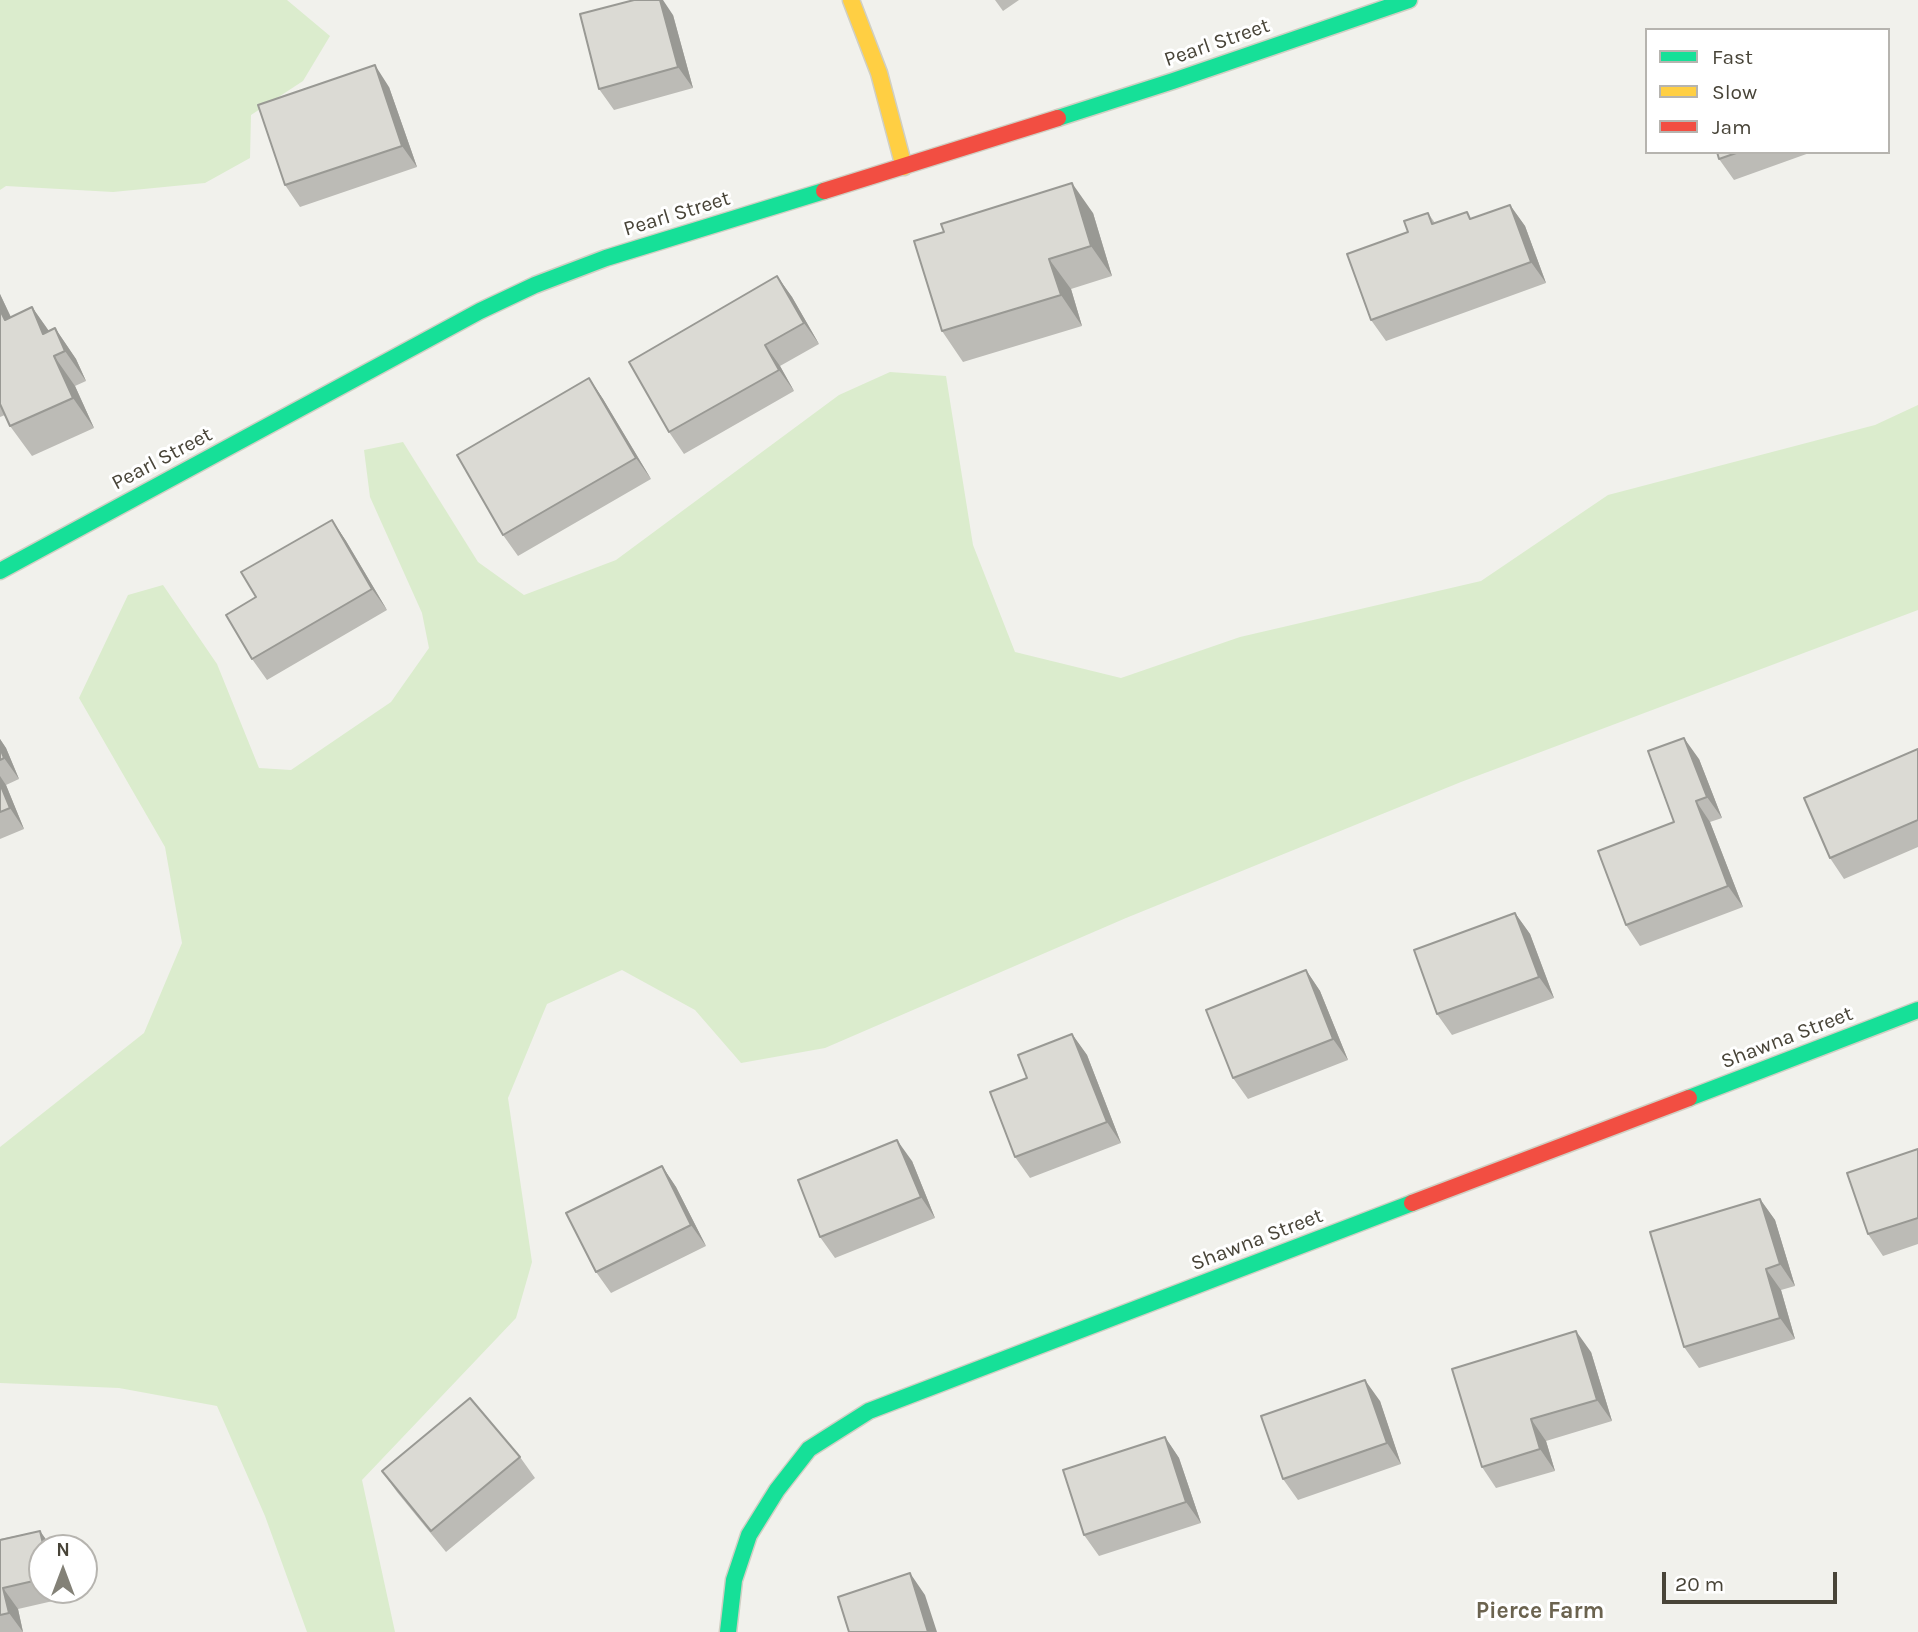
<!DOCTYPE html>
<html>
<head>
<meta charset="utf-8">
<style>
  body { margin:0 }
  #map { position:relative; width:1918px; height:1632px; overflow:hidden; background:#f1f1ec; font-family:Karla,sans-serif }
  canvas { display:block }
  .legend { position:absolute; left:1645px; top:28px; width:245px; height:126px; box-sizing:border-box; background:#fff; border:2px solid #b6b4af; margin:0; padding:9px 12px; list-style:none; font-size:21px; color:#484438 }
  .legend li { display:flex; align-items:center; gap:14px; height:35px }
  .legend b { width:35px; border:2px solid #b6b4af }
  .north { position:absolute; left:28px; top:1534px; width:70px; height:70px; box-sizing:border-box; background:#fff; border:2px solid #b6b4af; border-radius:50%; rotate:0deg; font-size:19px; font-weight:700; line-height:28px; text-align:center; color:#484438 }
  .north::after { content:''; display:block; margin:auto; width:24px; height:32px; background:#838177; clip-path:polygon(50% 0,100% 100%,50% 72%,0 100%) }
  .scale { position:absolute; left:1662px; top:1572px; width:175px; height:32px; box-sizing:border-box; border:4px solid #484438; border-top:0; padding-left:9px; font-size:21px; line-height:24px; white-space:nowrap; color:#484438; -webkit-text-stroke:5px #fff; paint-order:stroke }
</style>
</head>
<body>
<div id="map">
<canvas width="1918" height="1632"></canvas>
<ul class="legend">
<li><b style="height:9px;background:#16e098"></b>Fast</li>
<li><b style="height:9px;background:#ffcf43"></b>Slow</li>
<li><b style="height:9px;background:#f24e42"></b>Jam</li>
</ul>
<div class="north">N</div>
<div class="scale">20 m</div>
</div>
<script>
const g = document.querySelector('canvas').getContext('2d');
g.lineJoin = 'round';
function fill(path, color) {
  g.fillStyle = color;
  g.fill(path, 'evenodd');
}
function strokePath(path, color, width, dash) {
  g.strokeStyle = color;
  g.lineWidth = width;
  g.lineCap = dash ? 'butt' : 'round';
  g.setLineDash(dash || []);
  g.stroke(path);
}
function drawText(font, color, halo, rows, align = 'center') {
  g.font = font + ' Karla,sans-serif';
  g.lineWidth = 6;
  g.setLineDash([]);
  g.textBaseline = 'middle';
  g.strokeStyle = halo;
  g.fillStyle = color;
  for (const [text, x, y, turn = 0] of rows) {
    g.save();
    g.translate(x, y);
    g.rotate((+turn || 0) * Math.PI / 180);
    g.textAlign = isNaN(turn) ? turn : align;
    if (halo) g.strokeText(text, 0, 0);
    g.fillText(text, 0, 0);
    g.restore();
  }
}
const green = new Path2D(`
  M 0,0 L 287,0 L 330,36 L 303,81 L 251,115 L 250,158 L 205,183 L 113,192 L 6,186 L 0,190 Z
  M 890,372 L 946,376 L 973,545 L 1015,652 L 1121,678 L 1240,637 L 1481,581 L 1608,495 L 1875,425 L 1918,405 L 1918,610 L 1461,782 L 1126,918 L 825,1048 L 741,1063 L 695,1010 L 622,970 L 547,1004 L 508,1098 L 532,1262 L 516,1318 L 362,1480 L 395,1632 L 307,1632 L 265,1516 L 217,1406 L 119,1388 L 0,1383 L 0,1147 L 144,1033 L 182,943 L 165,847 L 79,698 L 128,595 L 163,585 L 217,664 L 259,768 L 291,770 L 391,702 L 429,648 L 422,613 L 370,497 L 364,450 L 403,442 L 478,562 L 524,595 L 616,560 L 839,395 Z`);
const fast = new Path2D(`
  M 1058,118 L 1173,81 L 1409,0
  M 0,571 L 480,311 L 535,285 L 606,258 L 824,191
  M 1689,1098 L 1918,1010
  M 728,1632 L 734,1580 L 749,1535 L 777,1490 L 809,1449 L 869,1411 L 1412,1203`);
const slow = new Path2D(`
  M 851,0 L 879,73 L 904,167`);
const jam = new Path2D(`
  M 824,191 L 1058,118
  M 1412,1203 L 1689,1098`);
const wall = new Path2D(`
  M 995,0 L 1019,0 L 1003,11 Z
  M 673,15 L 693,88 L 614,110 L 599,89 Z
  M 389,87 L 417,167 L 300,207 L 285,185 Z
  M 1717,152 L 1812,152 L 1734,180 L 1719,159 Z
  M 1510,205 L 1525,226 L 1546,283 L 1386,341 L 1371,320 L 1408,232 L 1428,213 L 1435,223 L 1472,219 Z
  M 1093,213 L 1112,276 L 1071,289 L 1082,326 L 963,362 L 942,331 Z
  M 777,276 L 792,297 L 819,344 L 780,366 L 794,391 L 684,454 L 669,432 Z
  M 0,294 L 11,317 L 32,307 L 49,331 L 55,328 L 76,359 L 86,381 L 75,386 L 94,428 L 32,456 L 10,426 L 5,415 L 0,417 Z
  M 589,378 L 603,399 L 651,479 L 518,556 L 503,535 Z
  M 332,520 L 346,541 L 387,610 L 267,680 L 252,659 L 256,597 Z
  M 0,739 L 6,748 L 19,779 L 6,785 L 24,829 L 0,839 Z
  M 1918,749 L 1918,847 L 1844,879 L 1830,858 Z
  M 1699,759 L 1722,818 L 1710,822 L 1743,907 L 1640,946 L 1626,925 L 1674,822 Z
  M 1515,913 L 1530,934 L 1554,998 L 1452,1035 L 1437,1014 Z
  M 1306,970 L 1320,991 L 1348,1060 L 1248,1099 L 1233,1078 Z
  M 1072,1034 L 1087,1055 L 1121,1143 L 1030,1178 L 1015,1157 L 1027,1078 Z
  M 1918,1149 L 1918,1244 L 1883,1256 L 1868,1234 Z
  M 912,1161 L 935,1218 L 835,1258 L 820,1237 Z
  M 662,1166 L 676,1187 L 706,1246 L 611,1293 L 596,1272 Z
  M 1760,1199 L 1775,1220 L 1795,1286 L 1781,1290 L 1795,1339 L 1699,1368 L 1684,1347 Z
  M 1591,1352 L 1612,1421 L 1546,1441 L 1555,1471 L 1496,1488 L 1482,1467 Z
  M 1380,1401 L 1401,1464 L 1298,1500 L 1283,1479 Z
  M 1165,1437 L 1179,1458 L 1201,1523 L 1099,1556 L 1084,1535 Z
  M 520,1457 L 535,1478 L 446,1552 L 397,1492 L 382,1471 Z
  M 40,1531 L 52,1548 L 42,1548 L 42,1590 L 64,1590 L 66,1598 L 18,1609 L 23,1632 L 0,1632 L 0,1539 Z`);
const shadedWall = new Path2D(`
  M 660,0 L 663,0 L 673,15 L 693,88 L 678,67 Z
  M 375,65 L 389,87 L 417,167 L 402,146 Z
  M 1072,183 L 1093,213 L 1112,276 L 1091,246 Z
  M 1510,205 L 1525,226 L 1546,283 L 1531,262 Z
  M 1049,259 L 1071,289 L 1082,326 L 1061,295 Z
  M 777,276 L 792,297 L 819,344 L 804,323 Z
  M 0,294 L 26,350 L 5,320 L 0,310 Z
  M 32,307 L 53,337 L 43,334 Z
  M 55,328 L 76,359 L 86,381 L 65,351 Z
  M 765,345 L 780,366 L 794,391 L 779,370 Z
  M 54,356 L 75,386 L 94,428 L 73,398 Z
  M 589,378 L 603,399 L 651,479 L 636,458 Z
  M 332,520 L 346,541 L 387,610 L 372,589 Z
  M 1684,738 L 1699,759 L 1722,818 L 1707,797 Z
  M 0,739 L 6,748 L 19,779 L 4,758 L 0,748 Z
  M 0,776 L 6,785 L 24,829 L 10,808 L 0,784 Z
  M 1696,801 L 1710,822 L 1743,907 L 1728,886 Z
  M 1515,913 L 1530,934 L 1554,998 L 1539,977 Z
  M 1306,970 L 1320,991 L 1348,1060 L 1333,1039 Z
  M 1072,1034 L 1087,1055 L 1121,1143 L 1107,1122 Z
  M 897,1140 L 912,1161 L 935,1218 L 921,1197 Z
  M 662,1166 L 676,1187 L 706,1246 L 691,1225 Z
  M 1760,1199 L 1775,1220 L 1795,1286 L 1780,1264 Z
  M 1766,1269 L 1781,1290 L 1795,1339 L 1780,1318 Z
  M 1576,1331 L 1591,1352 L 1612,1421 L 1597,1400 Z
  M 1365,1380 L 1380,1401 L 1401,1464 L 1387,1443 Z
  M 1531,1419 L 1546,1441 L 1555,1471 L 1540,1449 Z
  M 1165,1437 L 1179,1458 L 1201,1523 L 1186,1502 Z
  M 40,1531 L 52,1548 L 44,1548 Z
  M 910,1573 L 925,1595 L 937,1632 L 928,1632 Z
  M 3,1588 L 18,1609 L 23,1632 L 9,1613 Z
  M 60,1590 L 64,1590 L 66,1598 Z`);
const building = new Path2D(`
  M 634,0 L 660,0 L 678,67 L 599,89 L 580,14 Z
  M 375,65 L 402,146 L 285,185 L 258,105 Z
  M 1717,152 L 1739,152 L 1719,159 Z
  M 1072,183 L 1091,246 L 1049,259 L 1061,295 L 942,331 L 914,241 L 944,232 L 941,224 Z
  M 1510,205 L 1531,262 L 1371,320 L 1347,254 L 1408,232 L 1404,221 L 1428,213 L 1432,224 L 1467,212 L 1470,219 Z
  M 777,276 L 804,323 L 765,345 L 779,370 L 669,432 L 629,362 Z
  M 32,307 L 43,334 L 55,328 L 65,351 L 54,356 L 73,398 L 10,426 L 0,404 L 0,310 L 5,320 Z
  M 589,378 L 636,458 L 503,535 L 457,455 Z
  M 332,520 L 372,589 L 252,659 L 226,615 L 256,597 L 241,572 Z
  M 1684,738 L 1707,797 L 1696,801 L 1728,886 L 1626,925 L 1598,851 L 1674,822 L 1648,751 Z
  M 0,748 L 4,758 L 0,760 Z
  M 1918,749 L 1918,820 L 1830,858 L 1804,798 Z
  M 0,784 L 10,808 L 0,812 Z
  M 1515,913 L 1539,977 L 1437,1014 L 1414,950 Z
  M 1306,970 L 1333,1039 L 1233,1078 L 1206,1010 Z
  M 1072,1034 L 1107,1122 L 1015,1157 L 990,1092 L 1027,1078 L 1018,1055 Z
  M 897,1140 L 921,1197 L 820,1237 L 798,1180 Z
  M 1918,1149 L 1918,1218 L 1868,1234 L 1847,1173 Z
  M 662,1166 L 691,1225 L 596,1272 L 566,1213 Z
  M 1760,1199 L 1780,1264 L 1766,1269 L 1780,1318 L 1684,1347 L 1650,1232 Z
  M 1576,1331 L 1597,1400 L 1531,1419 L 1540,1449 L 1482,1467 L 1452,1369 Z
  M 1365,1380 L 1387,1443 L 1283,1479 L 1261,1416 Z
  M 470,1398 L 520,1457 L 431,1531 L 382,1471 Z
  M 1165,1437 L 1186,1502 L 1084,1535 L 1063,1470 Z
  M 40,1531 L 44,1548 L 42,1548 L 42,1579 L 3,1588 L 9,1613 L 0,1615 L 0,1540 Z
  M 910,1573 L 928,1632 L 849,1632 L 838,1597 Z`);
const streetNames = [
  ["Pearl Street",1217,43,-19],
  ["Pearl Street",677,214,-17],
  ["Pearl Street",162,459,-28],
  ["Shawna Street",1787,1038,-21],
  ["Shawna Street",1257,1240,-21]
];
const neighbourhoodNames = [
  ["Pierce Farm",1540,1611]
];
fill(green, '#dbeccd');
strokePath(fast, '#d0cfc3', 19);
strokePath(slow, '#d0cfc3', 19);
strokePath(jam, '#d0cfc3', 19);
strokePath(fast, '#16e098', 16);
strokePath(slow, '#ffcf43', 16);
strokePath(jam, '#f24e42', 16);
fill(wall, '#bcbbb6');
fill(shadedWall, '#999994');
fill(building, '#dbdad4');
strokePath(building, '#999994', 2);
drawText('21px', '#484438', '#fff', streetNames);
drawText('bold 23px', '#6b634f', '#fff', neighbourhoodNames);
</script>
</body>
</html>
